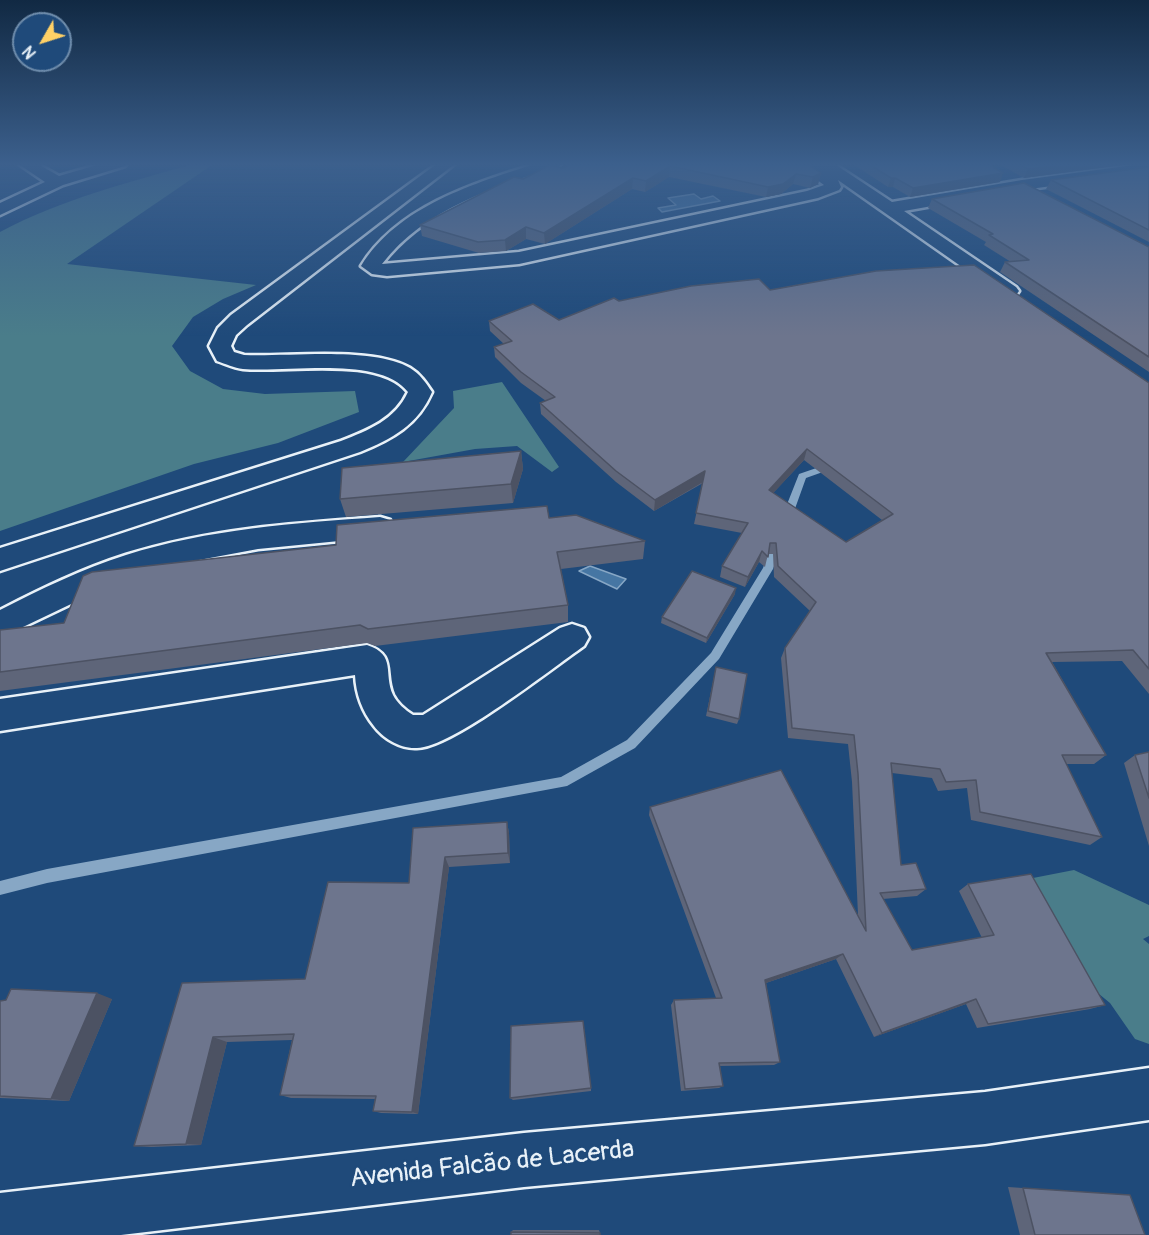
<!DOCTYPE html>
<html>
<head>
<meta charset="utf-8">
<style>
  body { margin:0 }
  #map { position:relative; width:1149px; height:1235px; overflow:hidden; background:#1f4a7a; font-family:Pangolin,sans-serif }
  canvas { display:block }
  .north { position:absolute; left:12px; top:12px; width:60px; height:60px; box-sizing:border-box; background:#1f4a7a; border:2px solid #6f8dac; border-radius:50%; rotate:231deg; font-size:16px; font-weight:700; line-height:24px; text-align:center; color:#e8f1f8 }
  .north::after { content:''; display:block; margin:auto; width:21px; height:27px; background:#ffd166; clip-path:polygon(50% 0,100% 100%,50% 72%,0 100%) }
</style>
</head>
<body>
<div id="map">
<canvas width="1149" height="1235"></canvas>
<div class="north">N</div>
</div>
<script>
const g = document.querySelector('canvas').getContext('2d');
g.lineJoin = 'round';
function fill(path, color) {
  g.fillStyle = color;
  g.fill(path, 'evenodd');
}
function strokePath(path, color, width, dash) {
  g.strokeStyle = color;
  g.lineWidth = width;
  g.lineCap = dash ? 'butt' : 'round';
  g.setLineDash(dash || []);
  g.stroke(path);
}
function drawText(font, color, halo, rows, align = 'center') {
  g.font = font + ' Pangolin,sans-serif';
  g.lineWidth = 4.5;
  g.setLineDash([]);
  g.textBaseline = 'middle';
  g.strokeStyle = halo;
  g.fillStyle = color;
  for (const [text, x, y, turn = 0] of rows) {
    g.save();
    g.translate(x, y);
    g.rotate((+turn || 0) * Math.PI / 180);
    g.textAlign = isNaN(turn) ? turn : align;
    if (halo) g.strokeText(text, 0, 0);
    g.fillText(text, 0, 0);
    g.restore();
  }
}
const green = new Path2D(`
  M 197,163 L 215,163 L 67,264 L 256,285 L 223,299 L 193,317 L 172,346 L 190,371 L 223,389 L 265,394 L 355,391 L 359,412 L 278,443 L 194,464 L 0,531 L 0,232 C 62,199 130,182 197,163 Z
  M 502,382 L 559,467 L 552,472 L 517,446 L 475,449 L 403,462 L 454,408 L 453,391 Z
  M 1074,870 L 1149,905 L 1149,936 L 1143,939 L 1149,944 L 1149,1044 L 1135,1039 L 1110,1003 L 1066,967 L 1033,878 Z`);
const water = new Path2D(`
  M 694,194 L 701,199 L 713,196 L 720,201 L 662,212 L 658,208 L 676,205 L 668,198 Z
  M 590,566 L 626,579 L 617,589 L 579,571 Z`);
const stream = new Path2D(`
  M 831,463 L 835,466 L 834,468 L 806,478 L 792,517 L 790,519 L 784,519 L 782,517 L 799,474 Z
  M 777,540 L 782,543 L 773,569 L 719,659 L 635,748 L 567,786 L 47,883 L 0,895 L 0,881 L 47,869 L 561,777 L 627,740 L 711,653 L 763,568 L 772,543 Z`);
const minor = new Path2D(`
  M 17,163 L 36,163 L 59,176 L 104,163 L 128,163 L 125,166 L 63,185 L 0,215 L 0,203 L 45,182 Z
  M 438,163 L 456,163 L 247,325 L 236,335 L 231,346 L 234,352 L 244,355 C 288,357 373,346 410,368 C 420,374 426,383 432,392 C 418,425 392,439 360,452 L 0,571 L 0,548 L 341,441 C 369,430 395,420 408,392 C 379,355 288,373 243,369 C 234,368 226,364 217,361 L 209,346 L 218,328 L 231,315 Z
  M 538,163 L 562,163 L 559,166 C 495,187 425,208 382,264 L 519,252 L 807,191 L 824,185 L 794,163 L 813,163 L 817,165 L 815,163 L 833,163 L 892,202 L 1022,180 L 1149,163 L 1149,173 L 1022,190 L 904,211 L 1016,287 L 1019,291 L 1016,295 L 1002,295 L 838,180 L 841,187 L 839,190 L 818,198 L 519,264 L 387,276 L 372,274 L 361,266 C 398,206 475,183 538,163 Z
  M 380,517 L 390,520 L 395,527 L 390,534 L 380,537 L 258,549 L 167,566 L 113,584 L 0,638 L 0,610 C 41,589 82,569 126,555 C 208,529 295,523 380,517 Z
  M 572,624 L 584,628 L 589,637 L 584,646 C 551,669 451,748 417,748 C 400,749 383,738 374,726 C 362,711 356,694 355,675 L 0,731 L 0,699 L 367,645 C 397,655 383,673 393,695 C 397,703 405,710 413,715 L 423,715 L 560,628 Z`);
const major = new Path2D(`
  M 1149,1068 L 1149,1120 L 985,1144 L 524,1187 L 121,1235 L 0,1235 L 0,1193 L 524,1133 L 985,1092 Z`);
const wall = new Path2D(`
  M 806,163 L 821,173 L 818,184 L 810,188 L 793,184 L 781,194 L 766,197 L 669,177 L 645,192 L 632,189 L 545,244 L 526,239 L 506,251 L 479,253 L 422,236 L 420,225 L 523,179 L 563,168 Z
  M 851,163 L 986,163 L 1000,182 L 910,197 L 893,187 L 888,187 Z
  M 997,163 L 1137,163 L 1024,178 Z
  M 1149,167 L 1149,242 L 1046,189 L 1051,180 Z
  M 932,199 L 1149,247 L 1149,372 L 1000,272 L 1005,262 L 1011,262 L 984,245 L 986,242 L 928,208 Z
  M 770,290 L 1149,383 L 1149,694 L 1122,661 L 1052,662 L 1106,755 L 1094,764 L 1066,764 L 1102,837 L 1090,845 L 971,820 L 967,788 L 938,791 L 932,778 L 892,773 L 901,865 L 926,889 L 917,896 L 883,899 L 912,950 L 982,938 L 959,891 L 968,884 L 1105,1005 L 1090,1009 L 977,1028 L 966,1004 L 874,1037 L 836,959 L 766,983 L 780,1062 L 774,1065 L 720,1066 L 723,1086 L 719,1088 L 681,1091 L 671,1005 L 674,1000 L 716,998 L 649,815 L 650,807 L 858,915 L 852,782 L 848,744 L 788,738 L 781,658 L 785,648 L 810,611 L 774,577 L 773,554 L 768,554 L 765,567 L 759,562 L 745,587 L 720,577 L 722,566 L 742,533 L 694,524 L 703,483 L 654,511 L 616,482 L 541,414 L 540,403 L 546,401 L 521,383 L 495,357 L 494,347 L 504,344 L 490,331 L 489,321 L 559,320 L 619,301 ZM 804,460 L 882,520 L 846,542 L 773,493 Z
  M 521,451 L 523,469 L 513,503 L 346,517 L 340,499 Z
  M 549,518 L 645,541 L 643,559 L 561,569 L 568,605 L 568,622 L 375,646 L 367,643 L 0,691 L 0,630 L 64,623 L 336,545 Z
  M 735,594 L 706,643 L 661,623 L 662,617 Z
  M 716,667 L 739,719 L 737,724 L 706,716 Z
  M 1149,752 L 1149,846 L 1124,763 L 1135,755 Z
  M 507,822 L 509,833 L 510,863 L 449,867 L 418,1114 L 381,1113 L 373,1111 L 375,1099 L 291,1098 L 280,1095 L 292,1040 L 227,1042 L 201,1145 L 151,1147 L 134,1146 L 182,983 L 305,979 L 409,883 L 413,828 Z
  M 112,999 L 69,1101 L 0,1098 L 0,1001 Z
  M 591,1088 L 591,1091 L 513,1100 L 510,1098 Z
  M 1008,1187 L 1023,1188 L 1145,1235 L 1020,1235 Z
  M 513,1230 L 599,1230 L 600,1233 L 511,1232 Z`);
const shadedWall = new Path2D(`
  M 1074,163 L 1137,163 L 1024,178 L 1028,169 Z
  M 670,166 L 669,177 L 645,192 L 646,181 Z
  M 821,173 L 818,184 L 810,188 L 813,177 Z
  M 1003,173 L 1000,182 L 910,197 L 913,188 Z
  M 796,174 L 793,184 L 781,194 L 766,197 L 768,187 Z
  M 633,178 L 632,189 L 545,244 L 544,233 Z
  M 891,178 L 895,178 L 893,187 L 888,187 Z
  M 526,227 L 526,239 L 506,251 L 505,240 Z
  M 807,449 L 804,460 L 766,501 L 769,490 Z
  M 521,451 L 523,469 L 513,503 L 511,484 Z
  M 705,471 L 703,482 L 654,511 L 655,500 Z
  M 762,551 L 759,562 L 745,587 L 748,577 Z
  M 736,588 L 735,594 L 706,643 L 707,638 Z
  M 507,822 L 509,833 L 510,863 L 508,853 Z
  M 445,857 L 449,867 L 418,1114 L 412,1112 Z
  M 843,954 L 836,959 L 760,985 L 765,980 Z
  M 97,993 L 112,999 L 69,1101 L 51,1099 Z
  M 976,999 L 966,1004 L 874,1037 L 882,1033 Z
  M 213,1037 L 227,1042 L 201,1145 L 186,1144 Z`);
const building = new Path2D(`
  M 572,163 L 806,163 L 821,173 L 813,177 L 796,174 L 783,184 L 768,187 L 670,166 L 646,181 L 633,178 L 544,233 L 526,227 L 505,240 L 478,242 L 420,225 L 514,177 L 523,179 L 550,165 L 563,168 Z
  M 867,163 L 986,163 L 1003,173 L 913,188 L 895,178 L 891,178 Z
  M 1017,163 L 1074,163 L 1028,169 Z
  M 1149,167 L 1149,230 L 1051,180 Z
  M 1024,183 L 1149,247 L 1149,357 L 1005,262 L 1029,260 L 989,235 L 993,234 L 932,199 Z
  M 974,265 L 1149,383 L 1149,669 L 1133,650 L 1046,653 L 1106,755 L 1062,755 L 1102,837 L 980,812 L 976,780 L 946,782 L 940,769 L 891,763 L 901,865 L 916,863 L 926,889 L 880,893 L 912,950 L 994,935 L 968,884 L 1031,874 L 1105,1005 L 988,1024 L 976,999 L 882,1033 L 843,954 L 765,980 L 780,1062 L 719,1063 L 723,1086 L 685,1089 L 674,1000 L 722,998 L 650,807 L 781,770 L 866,931 L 858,774 L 854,735 L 792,728 L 785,648 L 816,602 L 778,566 L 776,543 L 770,543 L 768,557 L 762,551 L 748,577 L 722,566 L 748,523 L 696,513 L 705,471 L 655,500 L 616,471 L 540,403 L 555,397 L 521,372 L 494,347 L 512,341 L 489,321 L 533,304 L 559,320 L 614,298 L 619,301 L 691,286 L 759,279 L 770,290 L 876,271 ZM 807,449 L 893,514 L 846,542 L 769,490 Z
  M 521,451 L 511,484 L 340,499 L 342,468 Z
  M 547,506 L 549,518 L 576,515 L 645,541 L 557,552 L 568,605 L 368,629 L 360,625 L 0,672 L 0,630 L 64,623 L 83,576 L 92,572 L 336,545 L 337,525 Z
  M 692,571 L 736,588 L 707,638 L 662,617 Z
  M 716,667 L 747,674 L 739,719 L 708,711 Z
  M 1149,752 L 1149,798 L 1135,755 Z
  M 507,822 L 508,853 L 445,857 L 412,1112 L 373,1111 L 376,1096 L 280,1095 L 294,1034 L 213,1037 L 186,1144 L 134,1146 L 182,983 L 305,979 L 328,882 L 409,883 L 413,828 Z
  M 11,989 L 97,993 L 51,1099 L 0,1096 L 0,1001 L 6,1000 Z
  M 583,1021 L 591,1088 L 510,1098 L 511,1026 Z
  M 1023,1188 L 1130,1195 L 1145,1235 L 1035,1235 Z
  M 511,1232 L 600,1233 L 600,1235 L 511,1235 Z`);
const nearStreetnames = [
  ["Avenida Falcão de Lacerda",492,1165,-6]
];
fill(green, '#4a7d8a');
fill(water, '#4676a3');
strokePath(water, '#87a7c5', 1.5);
fill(stream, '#87a7c5');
strokePath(minor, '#e8f1f8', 5);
strokePath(major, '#e8f1f8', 5);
fill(minor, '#1f4a7a');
fill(major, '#1f4a7a');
fill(wall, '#5e6579');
fill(shadedWall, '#4c5263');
fill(building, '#6d758d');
strokePath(building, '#4c5263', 1.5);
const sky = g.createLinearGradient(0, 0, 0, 336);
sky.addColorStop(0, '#112943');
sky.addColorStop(0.49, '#3c608d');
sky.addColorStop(1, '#3c608d00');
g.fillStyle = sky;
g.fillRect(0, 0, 1149, 336);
drawText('26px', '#e8f1f8', '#1f4a7a', nearStreetnames);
</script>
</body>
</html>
